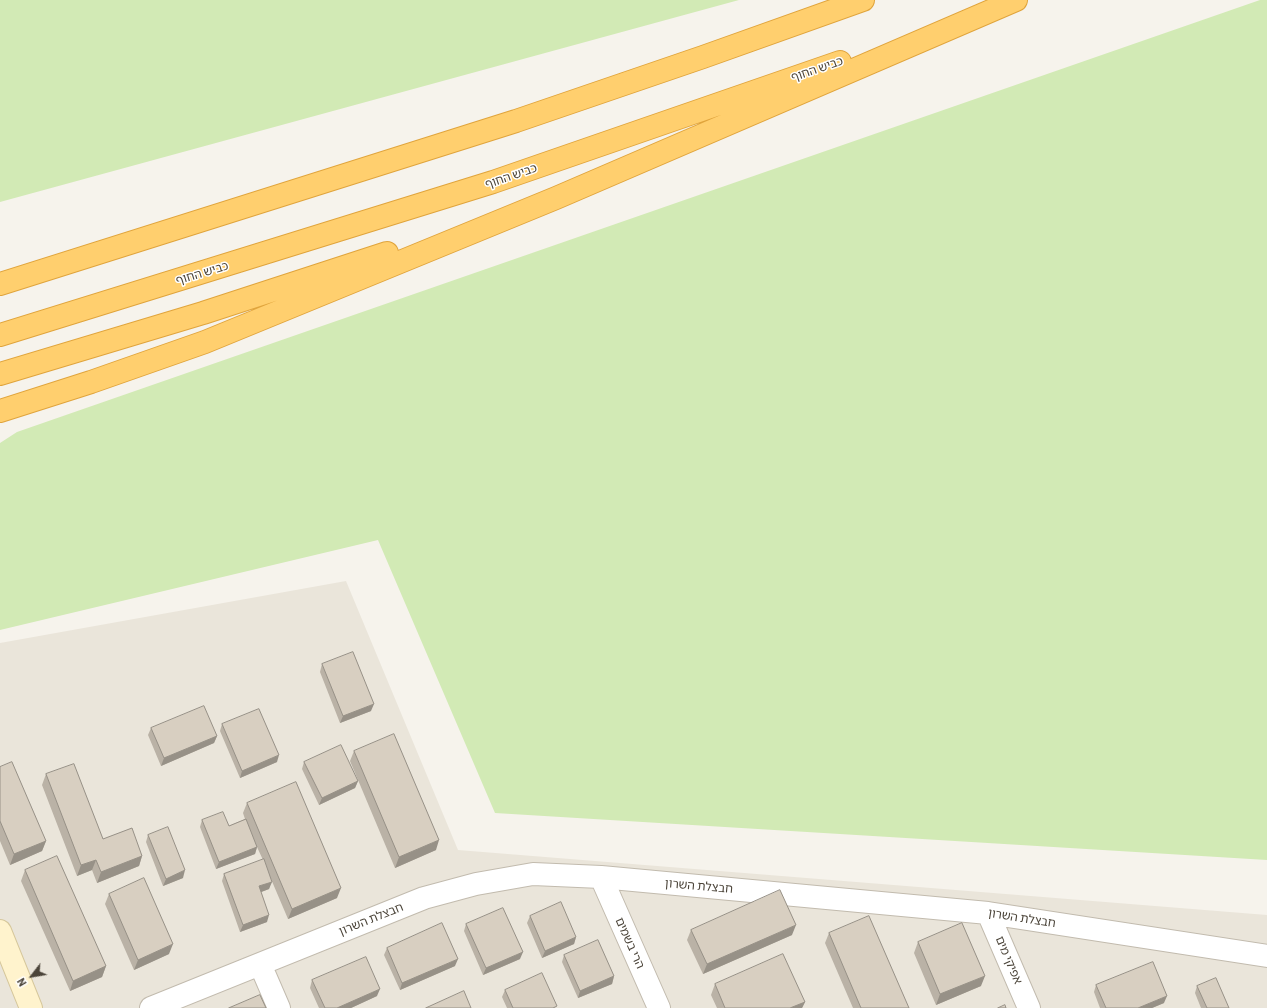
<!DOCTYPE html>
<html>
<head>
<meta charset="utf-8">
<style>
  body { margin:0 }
  #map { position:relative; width:1267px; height:1008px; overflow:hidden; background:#f6f3ec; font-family:Barlow,sans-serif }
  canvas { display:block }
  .north { position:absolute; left:12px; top:956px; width:40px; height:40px; -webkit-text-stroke:3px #fff; paint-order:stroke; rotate:239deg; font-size:11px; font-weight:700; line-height:16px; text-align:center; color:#4b4439 }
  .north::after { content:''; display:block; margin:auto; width:14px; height:18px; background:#4b4439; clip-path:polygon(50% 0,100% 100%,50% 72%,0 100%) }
</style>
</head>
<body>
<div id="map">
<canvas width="1267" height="1008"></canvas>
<div class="north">N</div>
</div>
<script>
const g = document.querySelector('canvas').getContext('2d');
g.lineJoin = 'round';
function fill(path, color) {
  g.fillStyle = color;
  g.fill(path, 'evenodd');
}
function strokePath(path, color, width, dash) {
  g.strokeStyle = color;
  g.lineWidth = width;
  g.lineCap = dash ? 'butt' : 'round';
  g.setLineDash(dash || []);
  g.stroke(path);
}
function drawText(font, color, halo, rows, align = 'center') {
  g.font = font + ' Barlow,"Noto Sans Hebrew",sans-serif';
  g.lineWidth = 3;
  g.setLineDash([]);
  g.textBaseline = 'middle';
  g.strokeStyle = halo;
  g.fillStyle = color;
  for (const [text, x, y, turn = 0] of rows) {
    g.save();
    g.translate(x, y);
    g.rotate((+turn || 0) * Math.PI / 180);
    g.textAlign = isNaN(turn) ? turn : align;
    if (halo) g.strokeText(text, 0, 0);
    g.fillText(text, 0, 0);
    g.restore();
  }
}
const residential = new Path2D(`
  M 346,581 L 458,850 L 1267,915 L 1267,1008 L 0,1008 L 0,643 Z`);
const green = new Path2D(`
  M 0,0 L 739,0 L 0,202 Z
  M 1260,0 L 1267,0 L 1267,860 L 495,813 L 378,540 L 0,630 L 0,443 L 17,432 Z`);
const street = new Path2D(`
  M 601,877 L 659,1008
  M 988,913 L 1029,1008
  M 260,964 L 279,1008
  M 151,1008 L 424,898 L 476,884 L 533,874 L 601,877 L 988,913 L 1267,956`);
const secondary = new Path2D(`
  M 0,931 L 31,1008`);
const highway = new Path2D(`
  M 0,284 L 516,121 L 703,57 L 863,0
  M 0,335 L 493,182 L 840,62
  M 0,374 L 203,313 L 387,253
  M 0,411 L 91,382 L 205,342 L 556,198 L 1016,0`);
const wall = new Path2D(`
  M 322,664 L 371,711 L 340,723 L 320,672 Z
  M 222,724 L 277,762 L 240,778 L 220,731 Z
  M 151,728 L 217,736 L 214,743 L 161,766 L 148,735 Z
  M 354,751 L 436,850 L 395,868 L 350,761 Z
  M 304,762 L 358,781 L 355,788 L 319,805 L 302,769 Z
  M 0,767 L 46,841 L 42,851 L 10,865 L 0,841 Z
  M 46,774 L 103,839 L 142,856 L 139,866 L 97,883 L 92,870 L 77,876 L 42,785 Z
  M 247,803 L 337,898 L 288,919 L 271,879 L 269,889 L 261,892 L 267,922 L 240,932 L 222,881 L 224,874 L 263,860 L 257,847 L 255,854 L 216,869 L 200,827 L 202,820 L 229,826 L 245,819 L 243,813 Z
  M 148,835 L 183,878 L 163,886 L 146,842 Z
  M 25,870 L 106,966 L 102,977 L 70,991 L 21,881 Z
  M 109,894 L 169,954 L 134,970 L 105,904 Z
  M 530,916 L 576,937 L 574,944 L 542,958 L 527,923 Z
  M 466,924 L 520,959 L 483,975 L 464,931 Z
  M 691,930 L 792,935 L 703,974 L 687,940 Z
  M 829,933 L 909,1008 L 853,1008 L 825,943 Z
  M 918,942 L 981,986 L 936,1005 L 914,953 Z
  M 387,948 L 455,966 L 400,990 L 384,955 Z
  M 564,955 L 614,976 L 612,984 L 578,998 L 562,962 Z
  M 312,980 L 377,996 L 351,1008 L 319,1008 L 310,988 Z
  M 715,984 L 805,1002 L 802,1008 L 717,1008 L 711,995 Z
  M 1096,985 L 1164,1003 L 1152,1008 L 1100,1008 L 1094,992 Z
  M 1197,986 L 1229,1008 L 1201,1008 L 1195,993 Z
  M 505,990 L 556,1008 L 507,1008 L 502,997 Z`);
const shadedWall = new Path2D(`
  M 374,704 L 371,711 L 340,723 L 343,716 Z
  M 217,736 L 214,743 L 161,766 L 164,758 Z
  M 279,755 L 277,762 L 240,778 L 242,771 Z
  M 358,781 L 355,788 L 319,805 L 322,798 Z
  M 439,840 L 436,850 L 395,868 L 399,857 Z
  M 46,841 L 42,851 L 10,865 L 14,854 Z
  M 257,847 L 255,854 L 216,869 L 219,862 Z
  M 142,856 L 139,866 L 97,883 L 101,872 Z
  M 96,860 L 92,870 L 77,876 L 81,865 Z
  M 185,870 L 183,878 L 163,886 L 166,879 Z
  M 272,882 L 269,889 L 256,894 L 259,886 Z
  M 341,888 L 337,898 L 288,919 L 292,909 Z
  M 269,915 L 267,922 L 240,932 L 243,925 Z
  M 796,925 L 792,935 L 703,974 L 707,964 Z
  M 576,937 L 574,944 L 542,958 L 545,951 Z
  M 173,944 L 169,954 L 134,970 L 138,960 Z
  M 523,952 L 520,959 L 483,975 L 486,968 Z
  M 458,959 L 455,966 L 400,990 L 402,983 Z
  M 106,966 L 102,977 L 70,991 L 73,981 Z
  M 614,976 L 612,984 L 578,998 L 580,991 Z
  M 985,976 L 981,986 L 936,1005 L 940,994 Z
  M 380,989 L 377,996 L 351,1008 L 337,1008 Z
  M 1167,996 L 1164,1003 L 1152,1008 L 1138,1008 Z
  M 805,1002 L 802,1008 L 790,1008 Z`);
const building = new Path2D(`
  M 353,652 L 374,704 L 343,716 L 322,664 Z
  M 204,706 L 217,736 L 164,758 L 151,728 Z
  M 259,709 L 279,755 L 242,771 L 222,724 Z
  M 394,734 L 439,840 L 399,857 L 354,751 Z
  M 341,745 L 358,781 L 322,798 L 304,762 Z
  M 12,762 L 46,841 L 14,854 L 0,821 L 0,767 Z
  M 74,764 L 103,839 L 132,828 L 142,856 L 101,872 L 96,860 L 81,865 L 46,774 Z
  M 296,782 L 341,888 L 292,909 L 247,803 Z
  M 223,812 L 229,826 L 246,819 L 257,847 L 219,862 L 202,820 Z
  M 168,827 L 185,870 L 166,879 L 148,835 Z
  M 57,856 L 106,966 L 73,981 L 25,870 Z
  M 264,859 L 272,882 L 259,886 L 269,915 L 243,925 L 224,874 Z
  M 144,878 L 173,944 L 138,960 L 109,894 Z
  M 780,890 L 796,925 L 707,964 L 691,930 Z
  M 561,902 L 576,937 L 545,951 L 530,916 Z
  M 503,908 L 523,952 L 486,968 L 466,924 Z
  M 869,916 L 909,1008 L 861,1008 L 829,933 Z
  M 442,923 L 458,959 L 402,983 L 387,948 Z
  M 962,923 L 985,976 L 940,994 L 918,942 Z
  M 598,940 L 614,976 L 580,991 L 564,955 Z
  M 783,954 L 805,1002 L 790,1008 L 725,1008 L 715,984 Z
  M 366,957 L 380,989 L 337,1008 L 325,1008 L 312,980 Z
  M 1153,962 L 1167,996 L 1138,1008 L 1106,1008 L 1096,985 Z
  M 542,973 L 557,1006 L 553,1008 L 513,1008 L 505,990 Z
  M 1216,978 L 1229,1008 L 1207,1008 L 1197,986 Z
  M 464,991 L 471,1008 L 426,1008 Z
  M 260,995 L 266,1008 L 229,1008 Z
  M 1005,1005 L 1006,1008 L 998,1008 Z`);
const streetNames = [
  ["כביש החוף",817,69,-19],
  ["כביש החוף",511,176,-19],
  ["כביש החוף",202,273,-17],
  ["חבצלת השרון",699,886,5],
  ["חבצלת השרון",1022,918,9],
  ["חבצלת השרון",371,919,-22],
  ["הרי בשמים",630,943,66],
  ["אפיקי מים",1009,960,67]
];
fill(residential, '#eae5da');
fill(green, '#d2eab5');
strokePath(street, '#c2bbae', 24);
strokePath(secondary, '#d6c79b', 24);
strokePath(highway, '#e0a43c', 24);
strokePath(street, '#fff', 22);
strokePath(secondary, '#fff3cd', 22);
strokePath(highway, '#ffcf6e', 22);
fill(wall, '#bab2a6');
fill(shadedWall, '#979187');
fill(building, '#d8cfc1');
strokePath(building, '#979187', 1);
drawText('12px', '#4b4439', '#fff', streetNames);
</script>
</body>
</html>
